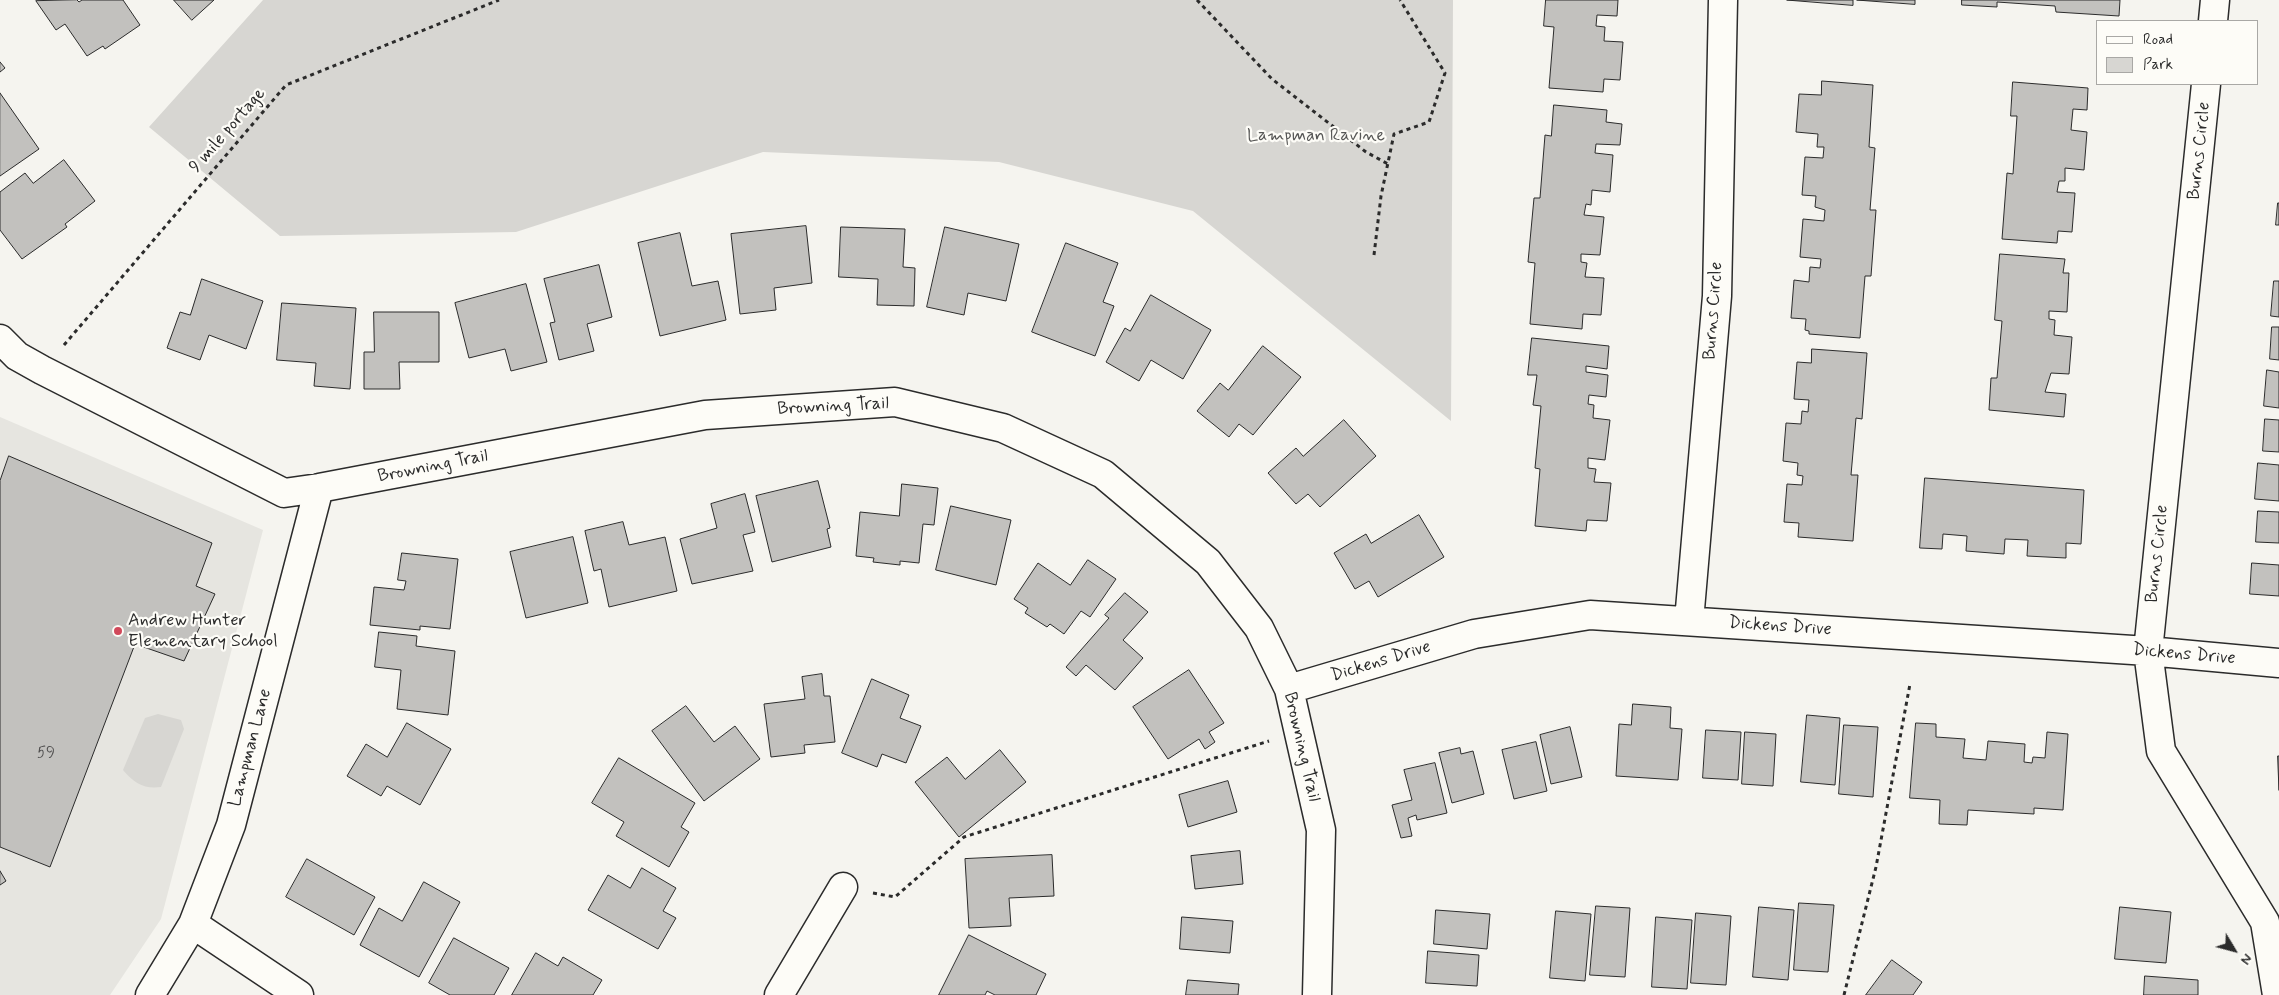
<!DOCTYPE html>
<html>
<head>
<meta charset="utf-8">
<style>
  body { margin:0 }
  #map { position:relative; width:2279px; height:995px; overflow:hidden; background:#f5f4ef; font-family:Mynerve,sans-serif }
  canvas { display:block }
  .legend { position:absolute; left:2096px; top:20px; width:162px; height:65px; box-sizing:border-box; background:#fdfcf7; border:1px solid #a9a8a5; margin:0; padding:6px 9px; list-style:none; font-size:15px; color:#2b2b2b }
  .legend li { display:flex; align-items:center; gap:10px; height:25px }
  .legend b { width:25px; border:1px solid #a9a8a5 }
  .north { position:absolute; left:2209px; top:925px; width:50px; height:50px; -webkit-text-stroke:4px #fdfcf7; paint-order:stroke; rotate:127deg; font-size:14px; font-weight:700; line-height:20px; text-align:center; color:#2b2b2b }
  .north::after { content:''; display:block; margin:auto; width:18px; height:22px; background:#2b2b2b; clip-path:polygon(50% 0,100% 100%,50% 72%,0 100%) }
</style>
</head>
<body>
<div id="map">
<canvas width="2279" height="995"></canvas>
<ul class="legend">
<li><b style="height:6px;background:#fdfcf7"></b>Road</li>
<li><b style="height:14px;background:#d7d6d2"></b>Park</li>
</ul>
<div class="north">N</div>
</div>
<script>
const g = document.querySelector('canvas').getContext('2d');
g.lineJoin = 'round';
function fill(path, color) {
  g.fillStyle = color;
  g.fill(path, 'evenodd');
}
function strokePath(path, color, width, dash) {
  g.strokeStyle = color;
  g.lineWidth = width;
  g.lineCap = dash ? 'butt' : 'round';
  g.setLineDash(dash || []);
  g.stroke(path);
}
function drawText(font, color, halo, rows, align = 'center') {
  g.font = font + ' Mynerve,sans-serif';
  g.lineWidth = 4.5;
  g.setLineDash([]);
  g.textBaseline = 'middle';
  g.strokeStyle = halo;
  g.fillStyle = color;
  for (const [text, x, y, turn = 0] of rows) {
    g.save();
    g.translate(x, y);
    g.rotate((+turn || 0) * Math.PI / 180);
    g.textAlign = isNaN(turn) ? turn : align;
    if (halo) g.strokeText(text, 0, 0);
    g.fillText(text, 0, 0);
    g.restore();
  }
}
const built = new Path2D(`
  M 0,417 L 263,530 L 161,919 L 110,995 L 0,995 Z`);
const green = new Path2D(`
  M 263,0 L 1453,0 L 1451,421 L 1193,211 L 999,162 L 763,152 L 516,232 L 280,236 L 149,127 Z
  M 158,714 L 181,720 L 184,729 L 161,787 C 144,789 135,784 123,770 L 145,718 Z`);
const building = new Path2D(`
  M 77,0 L 79,2 L 82,0 L 123,0 L 140,25 L 105,49 L 103,46 L 87,56 L 65,24 L 56,30 L 36,1 Z
  M 174,0 L 214,0 L 192,20 Z
  M 1546,0 L 1618,0 L 1617,16 L 1597,15 L 1596,26 L 1605,27 L 1604,41 L 1623,42 L 1620,80 L 1604,79 L 1603,92 L 1549,88 L 1554,27 L 1544,26 Z
  M 1787,0 L 1853,0 L 1853,5 Z
  M 1857,0 L 1915,0 L 1915,4 Z
  M 1962,0 L 2120,0 L 2119,16 L 2056,12 L 2055,6 L 1997,2 L 1997,7 L 1962,5 Z
  M 0,62 L 5,68 L 0,72 Z
  M 1822,81 L 1873,85 L 1869,147 L 1875,148 L 1870,210 L 1876,210 L 1871,276 L 1865,276 L 1860,338 L 1809,334 L 1809,331 L 1805,330 L 1806,319 L 1791,318 L 1794,280 L 1809,282 L 1810,267 L 1820,268 L 1821,259 L 1800,257 L 1803,219 L 1824,221 L 1825,210 L 1815,207 L 1816,196 L 1802,195 L 1805,157 L 1823,158 L 1824,147 L 1817,147 L 1818,134 L 1796,132 L 1799,94 L 1821,95 Z
  M 2013,82 L 2088,88 L 2087,110 L 2073,109 L 2071,130 L 2087,132 L 2084,170 L 2065,168 L 2065,181 L 2059,181 L 2057,192 L 2075,193 L 2072,232 L 2058,231 L 2057,243 L 2002,239 L 2007,173 L 2013,174 L 2017,116 L 2011,116 Z
  M 0,93 L 39,149 L 0,176 Z
  M 1554,105 L 1607,110 L 1606,122 L 1622,124 L 1620,145 L 1596,144 L 1595,153 L 1613,155 L 1610,192 L 1592,190 L 1591,205 L 1586,204 L 1584,215 L 1604,217 L 1600,255 L 1581,254 L 1581,262 L 1587,263 L 1585,277 L 1604,278 L 1601,315 L 1583,314 L 1582,329 L 1530,324 L 1535,263 L 1528,262 L 1534,198 L 1540,198 L 1545,135 L 1551,136 Z
  M 64,160 L 95,201 L 65,224 L 67,227 L 22,259 L 0,230 L 0,192 L 25,173 L 33,183 Z
  M 2278,203 L 2279,203 L 2279,225 L 2276,225 Z
  M 806,226 L 812,283 L 774,288 L 776,310 L 740,314 L 731,234 Z
  M 841,227 L 905,229 L 903,267 L 915,268 L 914,306 L 877,305 L 878,279 L 839,277 Z
  M 945,227 L 1019,244 L 1006,301 L 968,293 L 964,315 L 927,307 Z
  M 680,233 L 692,286 L 718,281 L 726,320 L 660,336 L 638,243 Z
  M 1066,243 L 1118,263 L 1103,302 L 1114,306 L 1095,356 L 1032,332 Z
  M 2000,254 L 2065,259 L 2063,273 L 2069,273 L 2067,312 L 2049,311 L 2049,319 L 2055,320 L 2054,335 L 2072,337 L 2069,374 L 2051,373 L 2045,392 L 2066,394 L 2064,417 L 1989,410 L 1991,378 L 1997,378 L 2002,321 L 1995,320 Z
  M 599,265 L 612,317 L 587,324 L 594,351 L 559,360 L 550,323 L 555,322 L 544,279 Z
  M 202,279 L 263,301 L 246,349 L 209,335 L 200,360 L 167,348 L 180,312 L 190,315 Z
  M 2274,281 L 2279,281 L 2279,317 L 2271,316 Z
  M 526,284 L 547,362 L 511,371 L 505,349 L 469,358 L 455,303 Z
  M 1151,295 L 1211,330 L 1183,379 L 1151,360 L 1139,381 L 1106,362 L 1125,328 L 1130,331 Z
  M 282,303 L 356,308 L 350,389 L 314,386 L 316,363 L 277,360 Z
  M 374,312 L 439,312 L 439,362 L 399,362 L 400,389 L 364,389 L 364,352 L 374,352 Z
  M 2272,327 L 2279,327 L 2279,360 L 2270,359 Z
  M 1532,338 L 1609,346 L 1607,369 L 1586,366 L 1586,372 L 1608,375 L 1606,397 L 1589,395 L 1588,404 L 1594,405 L 1593,418 L 1610,420 L 1605,460 L 1588,458 L 1588,468 L 1596,469 L 1594,482 L 1611,483 L 1607,521 L 1587,520 L 1586,531 L 1535,526 L 1540,469 L 1535,468 L 1541,406 L 1533,405 L 1537,375 L 1528,375 Z
  M 1263,346 L 1301,377 L 1253,435 L 1239,424 L 1229,437 L 1197,411 L 1220,383 L 1228,390 Z
  M 1812,349 L 1867,353 L 1862,419 L 1856,418 L 1851,475 L 1858,475 L 1853,541 L 1798,537 L 1799,523 L 1784,522 L 1787,484 L 1802,485 L 1803,476 L 1797,475 L 1798,463 L 1783,461 L 1786,423 L 1801,424 L 1802,411 L 1808,412 L 1809,400 L 1794,399 L 1797,362 L 1811,363 Z
  M 2267,370 L 2279,372 L 2279,408 L 2264,406 Z
  M 2265,419 L 2279,420 L 2279,452 L 2263,451 Z
  M 1344,420 L 1376,456 L 1320,507 L 1308,494 L 1296,504 L 1268,473 L 1296,448 L 1303,456 Z
  M 9,456 L 212,543 L 196,586 L 215,594 L 184,661 L 135,644 L 50,867 L 0,847 L 0,481 Z
  M 2258,463 L 2279,465 L 2279,501 L 2255,499 Z
  M 1925,478 L 2084,490 L 2081,544 L 2066,543 L 2066,558 L 2027,556 L 2028,540 L 2005,539 L 2004,554 L 1966,551 L 1967,536 L 1943,534 L 1942,549 L 1920,548 Z
  M 818,481 L 830,528 L 827,529 L 831,547 L 772,562 L 756,496 Z
  M 902,484 L 938,488 L 934,525 L 923,524 L 919,563 L 900,561 L 900,565 L 873,562 L 874,558 L 856,556 L 860,512 L 899,516 Z
  M 745,494 L 755,532 L 743,535 L 753,571 L 692,584 L 680,539 L 717,528 L 711,504 Z
  M 951,506 L 1011,520 L 996,585 L 936,570 Z
  M 2258,511 L 2279,512 L 2279,543 L 2256,542 Z
  M 1419,515 L 1444,557 L 1378,597 L 1369,581 L 1355,589 L 1334,553 L 1366,534 L 1371,543 Z
  M 623,522 L 629,545 L 665,537 L 677,591 L 609,607 L 601,569 L 594,571 L 585,531 Z
  M 573,537 L 588,603 L 526,618 L 510,552 Z
  M 402,553 L 458,559 L 450,629 L 420,626 L 420,630 L 370,625 L 374,587 L 404,590 L 406,581 L 398,580 Z
  M 1088,560 L 1116,579 L 1090,617 L 1081,611 L 1064,634 L 1050,624 L 1047,627 L 1025,613 L 1028,608 L 1014,599 L 1038,563 L 1070,585 Z
  M 2252,563 L 2279,565 L 2279,596 L 2250,594 Z
  M 1125,593 L 1148,612 L 1123,640 L 1143,658 L 1115,690 L 1086,665 L 1076,676 L 1066,667 L 1109,618 L 1105,615 Z
  M 379,632 L 417,636 L 416,646 L 455,651 L 448,715 L 397,709 L 401,670 L 375,667 Z
  M 1189,670 L 1224,723 L 1209,732 L 1215,742 L 1205,749 L 1199,739 L 1168,759 L 1133,707 Z
  M 822,674 L 824,696 L 830,696 L 835,742 L 804,745 L 805,753 L 771,757 L 764,704 L 805,699 L 802,677 Z
  M 872,679 L 909,695 L 900,718 L 921,726 L 906,763 L 882,754 L 877,767 L 842,753 Z
  M 1633,704 L 1671,707 L 1670,728 L 1682,729 L 1678,780 L 1616,776 L 1619,724 L 1631,725 Z
  M 686,706 L 714,742 L 735,726 L 760,759 L 704,801 L 652,731 Z
  M 1807,715 L 1840,718 L 1835,785 L 1801,782 Z
  M 407,723 L 451,749 L 420,805 L 387,786 L 381,796 L 347,776 L 366,744 L 387,757 Z
  M 1916,723 L 1936,724 L 1936,737 L 1965,739 L 1963,758 L 1986,760 L 1988,741 L 2025,744 L 2024,762 L 2032,763 L 2033,757 L 2045,758 L 2047,732 L 2068,734 L 2063,810 L 2034,808 L 2034,814 L 1968,810 L 1967,825 L 1939,824 L 1940,800 L 1910,798 Z
  M 1844,725 L 1878,727 L 1873,797 L 1839,794 Z
  M 1570,727 L 1582,777 L 1551,784 L 1540,735 Z
  M 1706,730 L 1741,732 L 1738,780 L 1703,778 Z
  M 1745,732 L 1776,734 L 1773,786 L 1742,784 Z
  M 1536,742 L 1547,791 L 1514,799 L 1502,750 Z
  M 1460,748 L 1461,754 L 1473,751 L 1484,794 L 1452,803 L 1439,753 Z
  M 1000,750 L 1026,782 L 959,837 L 915,782 L 947,757 L 965,779 Z
  M 2278,756 L 2279,756 L 2279,790 Z
  M 619,758 L 695,803 L 681,827 L 689,832 L 669,867 L 616,836 L 624,822 L 592,803 Z
  M 1435,763 L 1447,813 L 1417,820 L 1416,815 L 1408,818 L 1412,836 L 1401,838 L 1392,805 L 1412,800 L 1404,770 Z
  M 1228,781 L 1237,812 L 1188,827 L 1179,795 Z
  M 1240,851 L 1243,884 L 1195,889 L 1191,856 Z
  M 1052,855 L 1054,896 L 1009,898 L 1011,926 L 969,928 L 965,859 Z
  M 307,859 L 375,897 L 354,935 L 286,897 Z
  M 642,868 L 676,888 L 663,911 L 676,918 L 658,949 L 588,910 L 608,875 L 630,888 Z
  M 0,871 L 6,881 L 0,885 Z
  M 424,882 L 460,902 L 419,977 L 360,945 L 379,908 L 402,921 Z
  M 1799,903 L 1834,905 L 1828,972 L 1794,970 Z
  M 1596,906 L 1630,908 L 1625,977 L 1590,975 Z
  M 1759,907 L 1794,910 L 1788,980 L 1753,977 Z
  M 2120,907 L 2171,912 L 2166,963 L 2115,959 Z
  M 1436,910 L 1490,914 L 1487,949 L 1434,944 Z
  M 1556,911 L 1591,914 L 1585,981 L 1550,978 Z
  M 1696,913 L 1731,916 L 1726,985 L 1691,983 Z
  M 1182,917 L 1233,921 L 1230,953 L 1180,949 Z
  M 1656,917 L 1692,920 L 1687,989 L 1652,987 Z
  M 969,935 L 1046,974 L 1036,995 L 995,995 L 987,991 L 985,995 L 939,995 Z
  M 454,938 L 509,968 L 494,995 L 450,995 L 429,983 Z
  M 1428,951 L 1479,955 L 1477,986 L 1426,983 Z
  M 536,953 L 558,966 L 563,957 L 602,980 L 593,995 L 512,995 Z
  M 1892,960 L 1922,982 L 1913,995 L 1866,995 Z
  M 2145,976 L 2198,980 L 2198,995 L 2144,995 Z
  M 1188,980 L 1239,984 L 1238,995 L 1186,995 Z`);
const path = new Path2D(`
  M 1197,0 L 1272,79 L 1366,152 L 1388,164
  M 1374,255 L 1381,196 L 1394,134 L 1429,122 L 1445,73 L 1400,0
  M 64,345 L 286,85 L 499,0
  M 873,893 L 895,897 L 964,837 L 1269,741
  M 1844,995 L 1876,867 L 1910,684`);
const street = new Path2D(`
  M 2213,21 L 2215,0
  M 2206,84 L 2148,651 L 2161,751 L 2265,922 L 2277,995
  M 0,339 L 17,356 L 42,370 L 284,493 L 319,488 L 705,415 L 895,402 L 1003,428 L 1103,474 L 1208,562 L 1259,628 L 1289,689 L 1321,830 L 1317,995
  M 1689,621 L 1717,296 L 1723,0
  M 1289,689 L 1474,634 L 1590,615 L 2148,651 L 2279,663
  M 193,924 L 299,995
  M 150,995 L 193,924 L 231,825 L 319,488
  M 779,995 L 843,887`);
const markers = [
  [118,631,5,"#d1495b"]
];
const numberNames = [
  ["59",46,754]
];
const streetNames = [
  ["9 mile portage",228,131,-49],
  ["Burns Circle",2200,151,-84],
  ["Burns Circle",1714,311,-86],
  ["Browning Trail",833,407,-3],
  ["Browning Trail",433,467,-11],
  ["Burns Circle",2158,554,-84],
  ["Dickens Drive",1780,627,4],
  ["Dickens Drive",2184,655,5],
  ["Dickens Drive",1381,662,-17],
  ["Browning Trail",1301,747,77],
  ["Lampman Lane",251,748,-75]
];
const parkNames = [
  ["Lampman Ravine",1316,136]
];
const poiNames = [
  ["Andrew Hunter",128,621],
  ["Elementary School",128,642]
];
fill(built, '#e6e5e0');
fill(green, '#d7d6d2');
fill(building, '#c2c1be');
strokePath(building, '#2b2b2b', 1);
strokePath(street, '#2b2b2b', 31);
strokePath(path, '#2b2b2b', 3, [4, 4]);
strokePath(street, '#fdfcf7', 28);
for (const [x, y, r, color] of markers) {
  const dot = new Path2D();
  dot.arc(x, y, r, 0, 2 * Math.PI);
  g.fillStyle = color;
  g.fill(dot);
  strokePath(dot, '#fdfcf7', 2);
}
drawText('15px', '#515050', null, numberNames);
drawText('18px', '#2b2b2b', '#fdfcf7', streetNames);
drawText('18px', '#565655', '#fdfcf7', parkNames);
drawText('18px', '#2b2b2b', '#fdfcf7', poiNames, 'left');
</script>
</body>
</html>
